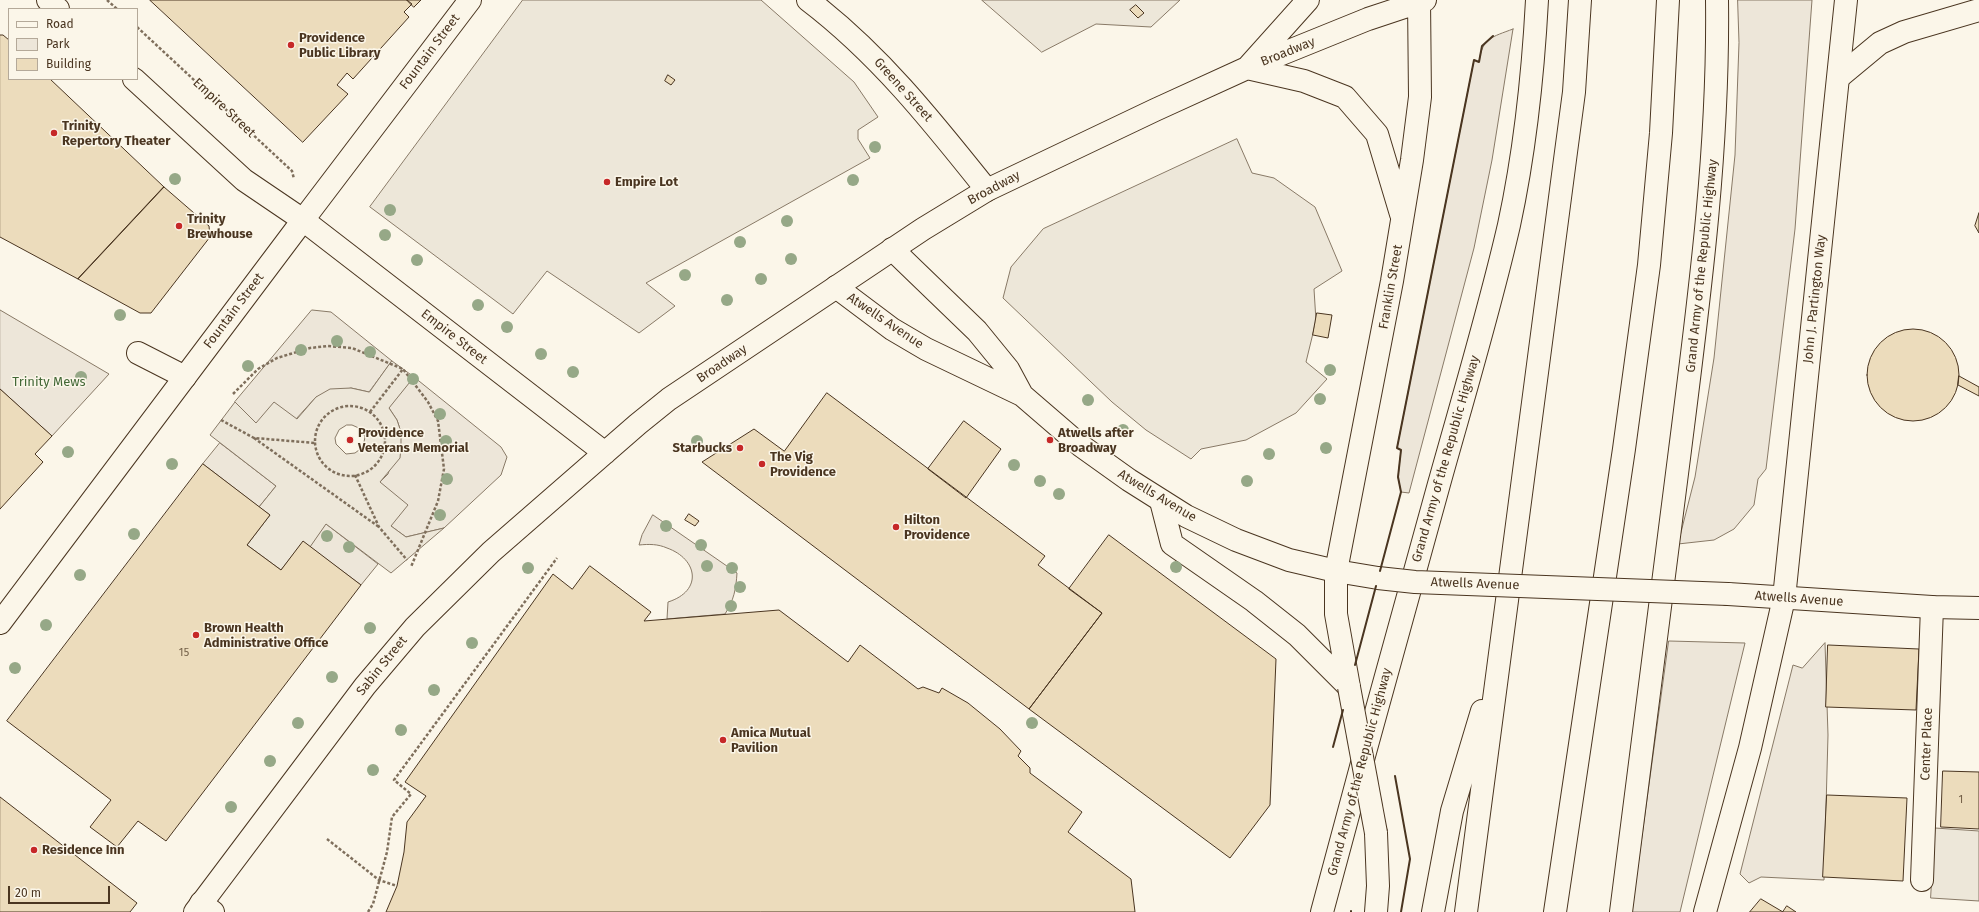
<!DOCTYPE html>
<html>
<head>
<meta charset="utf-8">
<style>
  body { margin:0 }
  #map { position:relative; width:1979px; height:912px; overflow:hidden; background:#fbf6e9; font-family:"Fira Sans",sans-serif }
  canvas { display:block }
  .legend { position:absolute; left:8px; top:8px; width:130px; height:72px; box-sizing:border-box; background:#fbf6e9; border:1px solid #b4a999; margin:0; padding:5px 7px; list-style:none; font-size:12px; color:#4a3520 }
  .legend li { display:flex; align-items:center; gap:8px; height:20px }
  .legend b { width:20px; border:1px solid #b4a999 }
  .scale { position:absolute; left:8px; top:886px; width:102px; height:18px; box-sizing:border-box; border:2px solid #4a3520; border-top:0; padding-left:5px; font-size:12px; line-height:14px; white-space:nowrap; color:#4a3520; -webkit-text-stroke:3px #fbf6e9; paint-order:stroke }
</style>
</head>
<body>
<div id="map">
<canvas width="1979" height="912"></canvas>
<ul class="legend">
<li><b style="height:5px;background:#fbf6e9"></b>Road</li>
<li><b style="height:11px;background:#ede6d9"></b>Park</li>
<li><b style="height:11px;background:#ecdcbc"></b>Building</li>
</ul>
<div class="scale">20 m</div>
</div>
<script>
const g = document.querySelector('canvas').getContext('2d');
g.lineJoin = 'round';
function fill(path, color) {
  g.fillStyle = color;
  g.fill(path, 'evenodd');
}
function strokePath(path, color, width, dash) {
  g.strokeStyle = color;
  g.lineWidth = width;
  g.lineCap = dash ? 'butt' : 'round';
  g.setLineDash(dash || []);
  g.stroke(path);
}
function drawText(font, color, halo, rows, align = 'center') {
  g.font = font + ' "Fira Sans",sans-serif';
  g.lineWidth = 3;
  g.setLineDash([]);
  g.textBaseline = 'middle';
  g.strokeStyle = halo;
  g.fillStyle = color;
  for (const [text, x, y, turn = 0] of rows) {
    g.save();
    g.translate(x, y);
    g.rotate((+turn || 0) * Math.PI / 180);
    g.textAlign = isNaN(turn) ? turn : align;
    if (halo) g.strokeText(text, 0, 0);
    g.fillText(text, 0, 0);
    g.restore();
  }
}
const green = new Path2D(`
  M 1738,0 L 1812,0 L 1795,229 L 1766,469 L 1758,479 L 1754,505 L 1734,529 L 1714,540 L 1678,544 L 1695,477 L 1714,358 L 1735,155 L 1739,43 Z
  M 1513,29 L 1492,160 L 1474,248 L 1409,493 L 1401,492 L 1398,477 L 1401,450 L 1397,448 L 1474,60 L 1479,62 C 1482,38 1492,37 1513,29 Z
  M 0,310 L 109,374 L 52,436 L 0,389 Z
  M 312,310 L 331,312 L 392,361 L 369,392 L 351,388 L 316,397 L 296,419 L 256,423 L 235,402 Z
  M 414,377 L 501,447 L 507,457 L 501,475 L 444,528 L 406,537 L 391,526 L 380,482 L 388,474 L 401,432 L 397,420 L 389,408 Z
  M 220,443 L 276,486 L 259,507 L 203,464 Z
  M 653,515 L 737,573 C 736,589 734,600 725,614 L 667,619 L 668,602 C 703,591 698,559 667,548 C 658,544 649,544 639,545 L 642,535 Z
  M 326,524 L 378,564 L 361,585 L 310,547 Z
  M 1669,641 L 1745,643 L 1680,912 L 1632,912 Z
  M 1825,643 L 1828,735 L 1824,880 L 1761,877 L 1749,883 L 1740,874 L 1793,665 L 1802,668 Z`);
const parking = new Path2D(`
  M 523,0 L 761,0 L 854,82 L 878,117 L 858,130 L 858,139 L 870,158 L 646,283 L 675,306 L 639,333 L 547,271 L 513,314 L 370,207 Z
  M 982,0 L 1180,0 L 1151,27 L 1096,24 L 1042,52 Z
  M 1237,139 L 1252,173 L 1274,178 L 1315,207 L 1342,271 L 1314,289 L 1316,321 L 1306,362 L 1327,379 L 1296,413 L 1246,440 L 1201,449 L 1191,459 L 1146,430 L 1112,402 L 1003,298 L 1011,267 L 1043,229 Z
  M 392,361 L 414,377 L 389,408 L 397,420 L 401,432 L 401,447 L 400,458 L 380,482 L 408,505 L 391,526 L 406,537 L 444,528 L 391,573 L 326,524 L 310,547 L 303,542 L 281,570 L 247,545 L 270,515 L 259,507 L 276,486 L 210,435 L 235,402 L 256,423 L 274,402 L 297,419 L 316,397 L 330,389 L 351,388 L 369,392 ZM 347,425 L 352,425 L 361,429 L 365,437 L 363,447 L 355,453 L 346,454 L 336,444 L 335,438 L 339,430 Z
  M 1935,828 L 1979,831 L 1979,901 L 1931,898 Z`);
const building = new Path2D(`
  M 150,0 L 407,0 L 412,4 L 404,12 L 409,17 L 353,79 L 347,73 L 337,85 L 348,94 L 303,142 Z
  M 407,0 L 421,0 L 414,7 Z
  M 1136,5 L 1144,13 L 1138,18 L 1130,10 Z
  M 0,35 L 3,35 L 9,40 L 9,79 L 50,79 L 164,187 L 78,279 L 0,237 Z
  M 668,75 L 675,80 L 671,85 L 665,81 Z
  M 164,187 L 209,226 L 210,237 L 151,313 L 140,313 L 78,279 Z
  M 1979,213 L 1979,233 L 1975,226 Z
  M 1317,313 L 1332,315 L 1328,338 L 1313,335 Z
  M1867 375a46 46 0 1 1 92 0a46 46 0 1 1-92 0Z
  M 1959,376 L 1979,387 L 1979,396 L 1958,385 Z
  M 0,389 L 52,436 L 35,454 L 43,462 L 0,509 Z
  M 827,393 L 1045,556 L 1038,565 L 1102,613 L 1029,709 L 702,462 L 754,429 L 784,451 Z
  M 964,421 L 1001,449 L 966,498 L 928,469 Z
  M 203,464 L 270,515 L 247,545 L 281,570 L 303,541 L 361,585 L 166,841 L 138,821 L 117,847 L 90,827 L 111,800 L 7,721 Z
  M 689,514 L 699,521 L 695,526 L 685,520 Z
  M 1109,535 L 1276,659 L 1270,805 L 1230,858 L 1029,709 L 1102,613 L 1069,589 Z
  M 590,566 L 651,612 L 644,621 L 779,610 L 848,662 L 860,645 L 918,689 L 923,687 L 939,693 L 942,688 L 968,703 L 1000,729 L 1021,751 L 1018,756 L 1030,768 L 1030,773 L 1082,812 L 1068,832 L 1131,879 L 1135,912 L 386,912 L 397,886 L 404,852 L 407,822 L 426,796 L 405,782 L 553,574 L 572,589 Z
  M 1828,645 L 1919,649 L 1916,710 L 1826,707 Z
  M 1943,771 L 1979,772 L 1979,829 L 1941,827 Z
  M 1827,795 L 1907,798 L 1903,881 L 1823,877 Z
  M 0,797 L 137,903 L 130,912 L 0,912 Z
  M 1761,899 L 1783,912 L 1750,912 Z
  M 1787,906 L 1796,912 L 1783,912 Z`);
const path = new Path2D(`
  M 107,0 L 117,9
  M 137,27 L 292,171 L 294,179
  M 233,394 L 258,369 L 277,358 L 310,348 L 328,346 L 352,348 L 403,369 L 428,402 L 438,421 L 444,469 L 438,501 L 411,567
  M315 441a35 35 0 1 1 70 0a35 35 0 1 1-70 0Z
  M 370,412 L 403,369
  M 221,420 L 254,438 L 315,443
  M 254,438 L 379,527
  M 355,475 L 379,527 L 407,560
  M 327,839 L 379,880 L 397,886
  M 368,912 L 373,904 L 387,852 L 392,817 L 411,794 L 394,780 L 557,558`);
const minor = new Path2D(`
  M 808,0 C 879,54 932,121 987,190
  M 1839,77 L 1880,43 L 1904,32 L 1979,10
  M 303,220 L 470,0
  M 138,353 L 185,377
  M 1922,880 L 1932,607
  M 201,903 L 213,912`);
const secondary = new Path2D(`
  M 48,0 L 58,9
  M 134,79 L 244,180 L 303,220
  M 892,249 L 977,331 L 1008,369 L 1022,395
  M 836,287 L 892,329 L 926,349 L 1022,395 L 1080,445 L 1129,480 L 1186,516 L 1236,540 L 1289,560 L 1336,571 L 1378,578
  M 1728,594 L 1932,607 L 1979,608`);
const primary = new Path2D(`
  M 1308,0 L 1247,68 L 1304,81 L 1345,97 L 1377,134 L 1401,214
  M 1336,571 L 1392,281 L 1412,160 L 1420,97 L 1419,0
  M 1784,598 L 1846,0
  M 0,623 L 303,220 L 605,453
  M 195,912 L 365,686 L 415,627 L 491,552 L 638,424 L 669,399 L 923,229 L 987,190 L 1155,110 L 1247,68 L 1368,19 L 1425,0`);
const motorway = new Path2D(`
  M 1161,501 L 1172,544 L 1254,601 L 1297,635 L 1349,687
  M 1336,571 L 1336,614 L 1349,687
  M 1322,912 C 1360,769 1399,627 1439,484 C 1463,398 1489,312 1509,225 C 1525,151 1533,75 1537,0
  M 1376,912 L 1378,886 L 1376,833
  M 1433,912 L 1452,811 L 1482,711
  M 1466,912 L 1566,152 L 1574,92 L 1580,0
  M 1555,912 L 1624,449 L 1649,265 L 1661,133 L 1668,0
  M 1621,912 C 1641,758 1660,604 1680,450 C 1699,300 1719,151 1717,0
  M 1705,912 L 1750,748 L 1784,598`);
const secondaryBridge = new Path2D(`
  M 1378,578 L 1415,582 L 1728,594`);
const motorwayBridge = new Path2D(`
  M 1349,687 L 1376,833`);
const wall = new Path2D(`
  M 1380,571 L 1401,492 L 1398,477 L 1401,450 L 1397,448 L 1474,60 L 1479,62 L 1482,46 L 1493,36
  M 1355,665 L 1376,586
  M 1333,747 L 1343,710
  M 1395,776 L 1410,859 L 1401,912
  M 1351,912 L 1351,911`);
const trees = [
  [875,147],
  [175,179],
  [853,180],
  [390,210],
  [787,221],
  [385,235],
  [740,242],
  [791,259],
  [417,260],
  [685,275],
  [761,279],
  [727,300],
  [478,305],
  [120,315],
  [507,327],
  [337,341],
  [301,350],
  [370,352],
  [541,354],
  [248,366],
  [1330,370],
  [573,372],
  [81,377],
  [413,379],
  [1320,399],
  [1088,400],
  [440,414],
  [1123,430],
  [446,441],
  [697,441],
  [1326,448],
  [68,452],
  [1269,454],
  [172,464],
  [1014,465],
  [447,479],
  [1040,481],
  [1247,481],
  [1059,494],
  [440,515],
  [666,526],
  [134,534],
  [327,536],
  [701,545],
  [349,547],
  [707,566],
  [1176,567],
  [528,568],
  [732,568],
  [80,575],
  [740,587],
  [731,606],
  [46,625],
  [370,628],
  [472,643],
  [15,668],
  [332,677],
  [434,690],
  [298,723],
  [1032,723],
  [401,730],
  [270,761],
  [373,770],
  [231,807]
];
const markers = [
  [291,45,4,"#c62828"],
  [54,133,4,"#c62828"],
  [607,182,4,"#c62828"],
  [179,226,4,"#c62828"],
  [350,440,4,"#c62828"],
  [1050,440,4,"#c62828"],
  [740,448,4,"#c62828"],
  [762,464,4,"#c62828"],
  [896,527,4,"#c62828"],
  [196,635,4,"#c62828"],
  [723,740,4,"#c62828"],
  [34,850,4,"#c62828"]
];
const numberNames = [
  ["15",184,653],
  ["1",1961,800]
];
const poiNames = [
  ["Providence",299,38],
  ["Public Library",299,53],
  ["Trinity",62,126],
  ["Repertory Theater",62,141],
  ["Empire Lot",615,182],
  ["Trinity",187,219],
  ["Brewhouse",187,234],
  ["Providence",358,433],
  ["Veterans Memorial",358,448],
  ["Atwells after",1058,433],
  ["Broadway",1058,448],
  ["Starbucks",732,448,"right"],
  ["The Vig",770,457],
  ["Providence",770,472],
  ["Hilton",904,520],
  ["Providence",904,535],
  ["Brown Health",204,628],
  ["Administrative Office",204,643],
  ["Amica Mutual",731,733],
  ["Pavilion",731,748],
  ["Residence Inn",42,850]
];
const streetNames = [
  ["Fountain Street",430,52,-53],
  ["Broadway",1288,52,-22],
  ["Greene Street",903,90,48],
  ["Empire Street",224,108,43],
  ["Broadway",994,188,-28],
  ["Grand Army of the Republic Highway",1702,266,-84],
  ["Franklin Street",1391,287,-80],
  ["John J. Partington Way",1815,299,-84],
  ["Fountain Street",234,311,-53],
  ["Atwells Avenue",885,321,34],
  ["Empire Street",454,337,38],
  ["Broadway",722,364,-34],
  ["Grand Army of the Republic Highway",1446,459,-74],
  ["Atwells Avenue",1157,496,31],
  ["Atwells Avenue",1475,584,2],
  ["Atwells Avenue",1799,599,4],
  ["Sabin Street",382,666,-51],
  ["Center Place",1927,744,-88],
  ["Grand Army of the Republic Highway",1360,772,-75]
];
const parkNames = [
  ["Trinity Mews",49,382]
];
fill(green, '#ede6d9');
strokePath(green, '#887966', 1);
fill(parking, '#ede7d9');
strokePath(parking, '#887966', 1);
fill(building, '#ecdcbc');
strokePath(building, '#4a3520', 1);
strokePath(minor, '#4a3520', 24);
strokePath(secondary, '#4a3520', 24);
strokePath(primary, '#4a3520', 24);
strokePath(motorway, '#4a3520', 24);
strokePath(path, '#7f6f5c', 2.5, [3, 2]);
strokePath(minor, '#fbf6e9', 22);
strokePath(secondary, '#fbf6e9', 22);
strokePath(primary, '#fbf6e9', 22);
strokePath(motorway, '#fbf6e9', 22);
strokePath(secondaryBridge, '#4a3520', 24, []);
strokePath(motorwayBridge, '#4a3520', 24, []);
strokePath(secondaryBridge, '#fbf6e9', 22);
strokePath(motorwayBridge, '#fbf6e9', 22);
strokePath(wall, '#4a3520', 2);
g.fillStyle = '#96a887';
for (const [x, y] of trees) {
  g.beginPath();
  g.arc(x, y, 6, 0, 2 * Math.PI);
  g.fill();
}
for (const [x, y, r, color] of markers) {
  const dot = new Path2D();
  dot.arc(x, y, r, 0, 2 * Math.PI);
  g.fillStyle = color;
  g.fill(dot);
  strokePath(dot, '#fbf6e9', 1.5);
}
drawText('11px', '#725f47', null, numberNames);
drawText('bold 13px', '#4a3520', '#fbf6e9', poiNames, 'left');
drawText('13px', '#4a3520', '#fbf6e9', streetNames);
drawText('13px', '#436837', '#fbf6e9', parkNames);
</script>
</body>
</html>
